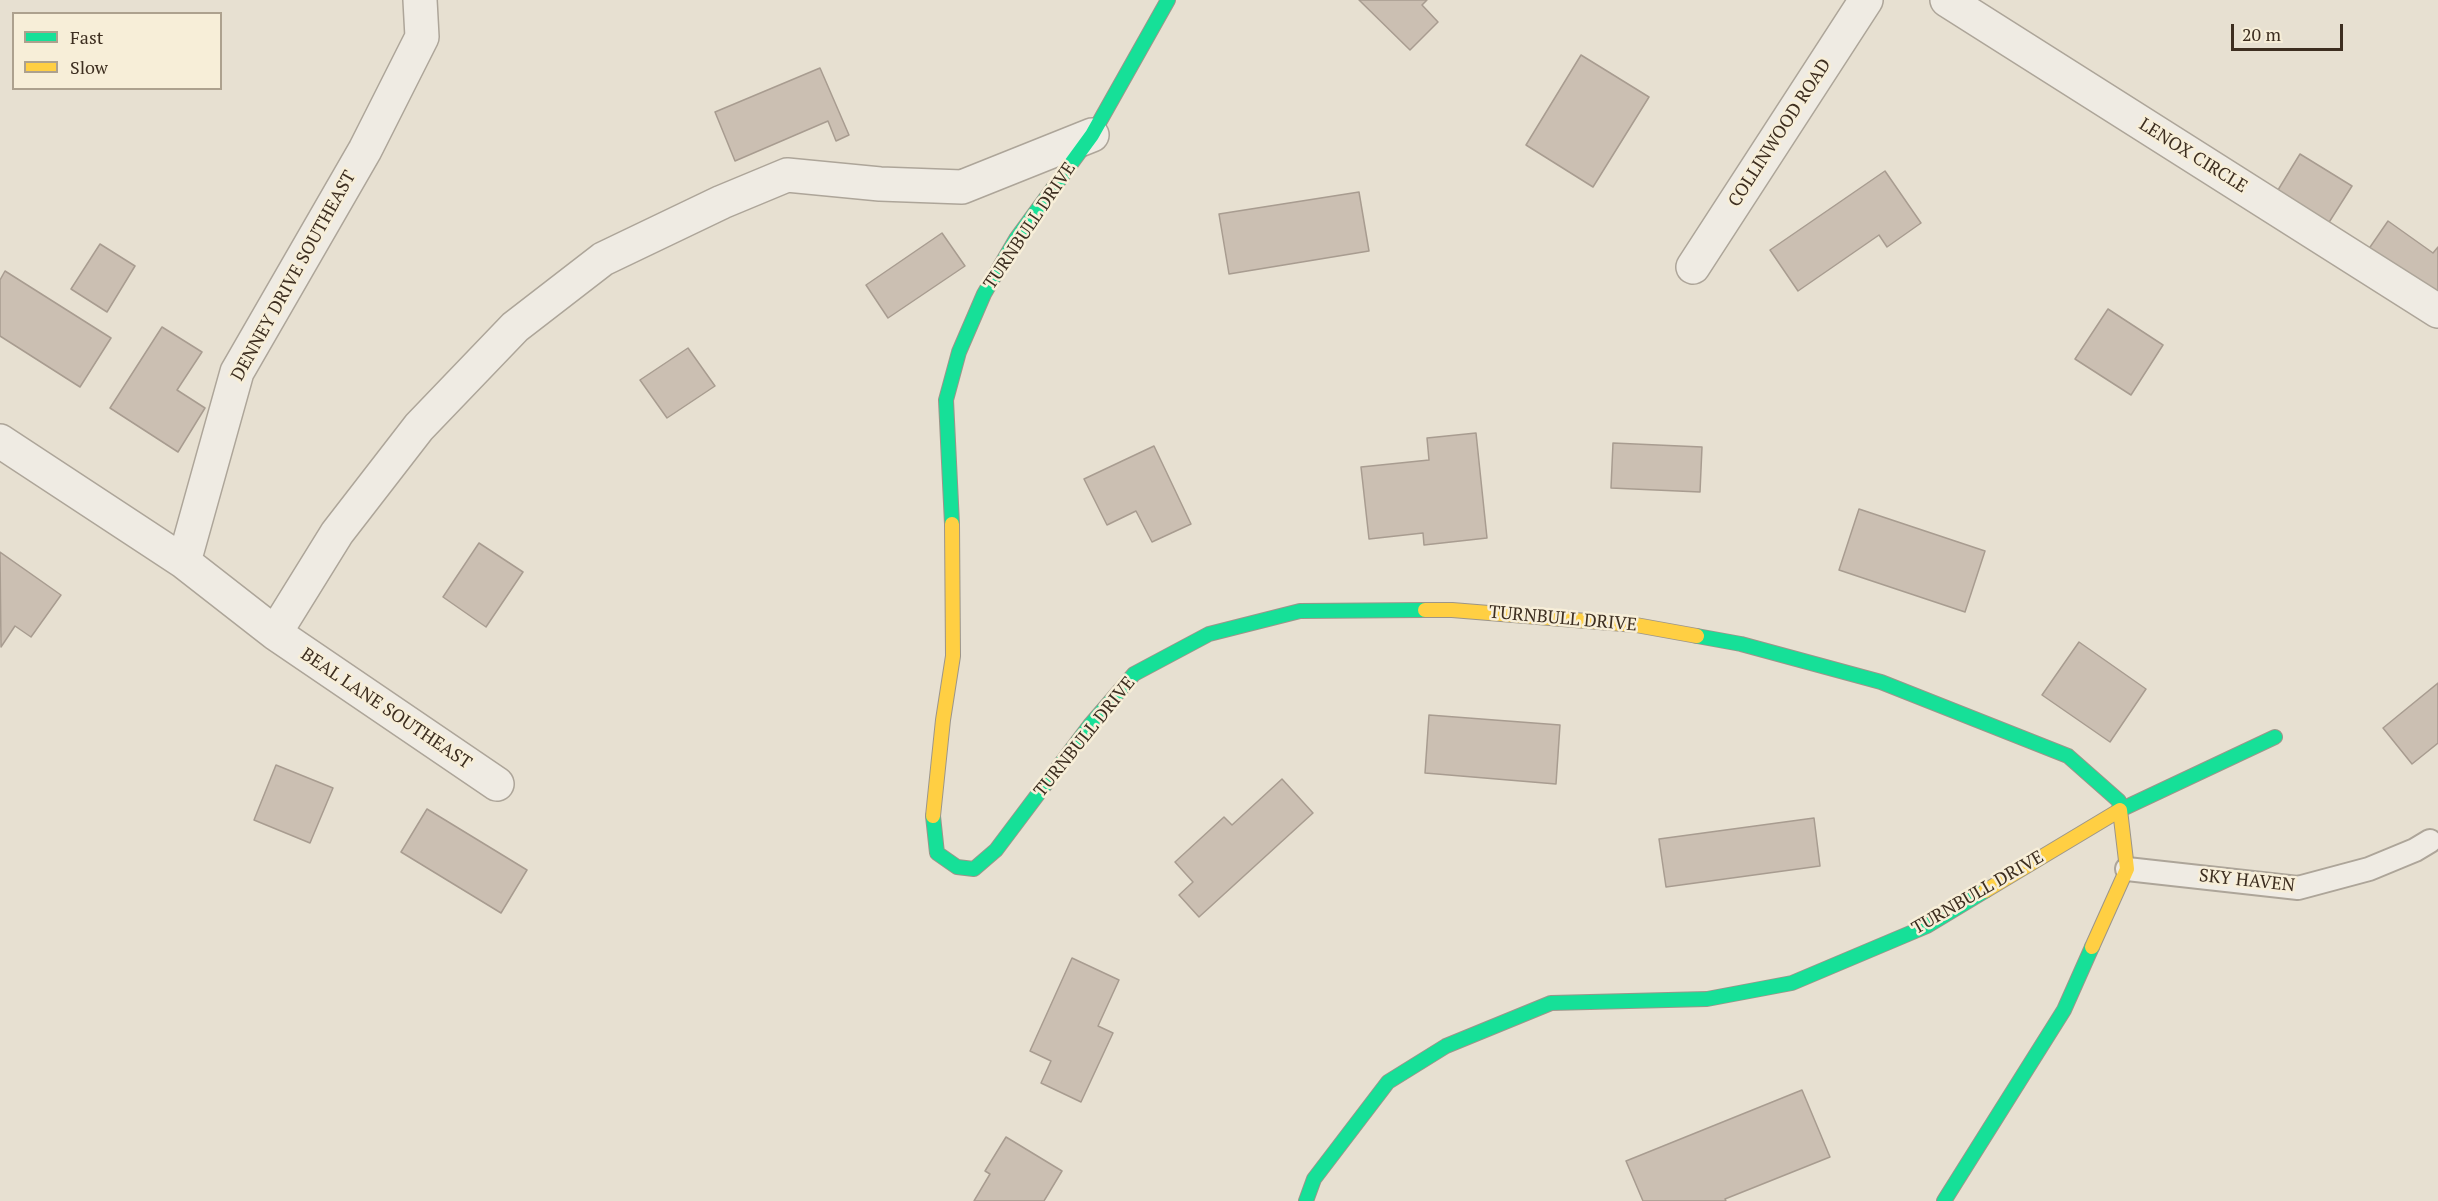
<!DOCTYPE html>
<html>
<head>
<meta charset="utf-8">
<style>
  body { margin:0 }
  #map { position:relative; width:2438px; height:1201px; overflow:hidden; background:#e7e0d1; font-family:"PT Serif",serif }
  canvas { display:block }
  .legend { position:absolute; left:12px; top:12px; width:210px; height:78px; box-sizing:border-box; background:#f7eed8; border:2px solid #ada18e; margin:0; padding:8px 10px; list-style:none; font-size:18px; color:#3d2e20 }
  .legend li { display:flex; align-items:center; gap:12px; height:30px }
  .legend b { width:30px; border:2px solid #ada18e }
  .scale { position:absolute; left:2231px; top:24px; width:112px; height:27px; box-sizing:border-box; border:3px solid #3d2e20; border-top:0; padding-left:8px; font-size:18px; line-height:21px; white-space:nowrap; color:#3d2e20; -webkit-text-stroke:4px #f7eed8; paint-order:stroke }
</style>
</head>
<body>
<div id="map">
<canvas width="2438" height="1201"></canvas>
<ul class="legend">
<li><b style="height:8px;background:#16e098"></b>Fast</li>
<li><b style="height:8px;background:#ffcf43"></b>Slow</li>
</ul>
<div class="scale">20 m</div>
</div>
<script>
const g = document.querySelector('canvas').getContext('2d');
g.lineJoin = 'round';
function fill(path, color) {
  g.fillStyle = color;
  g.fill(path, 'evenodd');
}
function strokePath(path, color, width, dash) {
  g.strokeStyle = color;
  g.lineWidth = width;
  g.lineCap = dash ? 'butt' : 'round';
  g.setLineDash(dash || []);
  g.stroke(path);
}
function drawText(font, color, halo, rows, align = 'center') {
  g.font = font + ' "PT Serif",serif';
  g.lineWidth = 5;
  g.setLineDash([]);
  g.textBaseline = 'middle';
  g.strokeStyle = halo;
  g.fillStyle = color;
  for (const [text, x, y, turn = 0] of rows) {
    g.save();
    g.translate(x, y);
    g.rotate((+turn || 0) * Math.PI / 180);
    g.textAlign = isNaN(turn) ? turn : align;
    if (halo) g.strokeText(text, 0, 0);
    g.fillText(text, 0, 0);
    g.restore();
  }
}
const building = new Path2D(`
  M 1359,0 L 1427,0 L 1422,5 L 1438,22 L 1410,50 Z
  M 1581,55 L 1649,97 L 1593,187 L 1526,145 Z
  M 820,68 L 849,135 L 836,141 L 828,121 L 735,161 L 715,112 Z
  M 2300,154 L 2352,186 L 2321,235 L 2270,203 Z
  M 1885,171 L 1921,223 L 1887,247 L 1879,235 L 1798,291 L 1770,250 Z
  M 1359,192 L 1369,251 L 1229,274 L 1219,214 Z
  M 2388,221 L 2433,253 L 2438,247 L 2438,322 L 2357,266 Z
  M 942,233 L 965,266 L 888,318 L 866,285 Z
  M 100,244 L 135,266 L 107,312 L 71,289 Z
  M 5,271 L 111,338 L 80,387 L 0,336 L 0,280 Z
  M 2108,309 L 2163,345 L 2131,395 L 2075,359 Z
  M 162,327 L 202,352 L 177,390 L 205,408 L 178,452 L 110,408 Z
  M 688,348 L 715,386 L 667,418 L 640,380 Z
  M 1476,433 L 1487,538 L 1424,545 L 1423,533 L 1369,539 L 1361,467 L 1429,460 L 1427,438 Z
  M 1613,443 L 1702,447 L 1700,492 L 1611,488 Z
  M 1154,446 L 1191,524 L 1152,542 L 1136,511 L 1107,525 L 1084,479 Z
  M 1859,509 L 1985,551 L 1965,612 L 1839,570 Z
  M 479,543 L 523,572 L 486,627 L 443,597 Z
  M 0,552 L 61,595 L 31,637 L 15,626 L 1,647 Z
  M 2079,642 L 2146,689 L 2110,742 L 2042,695 Z
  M 2438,683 L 2438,743 L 2412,764 L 2383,728 Z
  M 1429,715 L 1560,725 L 1556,784 L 1425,773 Z
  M 276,765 L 333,788 L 310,843 L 254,820 Z
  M 1282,779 L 1313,813 L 1199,917 L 1179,895 L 1193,882 L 1175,862 L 1224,817 L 1232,825 Z
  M 427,809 L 527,870 L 501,913 L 401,852 Z
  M 1814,818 L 1820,866 L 1666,887 L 1659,839 Z
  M 1072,958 L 1119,980 L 1098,1026 L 1113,1033 L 1081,1102 L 1041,1083 L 1051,1061 L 1030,1051 Z
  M 1802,1090 L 1830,1157 L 1725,1199 L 1726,1201 L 1643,1201 L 1626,1161 Z
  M 1006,1137 L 1062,1171 L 1044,1201 L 974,1201 L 990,1174 L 985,1171 Z`);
const lane = new Path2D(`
  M 2127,869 L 2298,888 L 2369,869 L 2415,850 L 2430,841`);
const street = new Path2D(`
  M 1947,0 L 2438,311
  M 1693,267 L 1866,0
  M 0,441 L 184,562 L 275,633 L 497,784
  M 184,562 L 237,372 L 365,150 L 422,37 L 420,0
  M 275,633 L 337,533 L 419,427 L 515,327 L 603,259 L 722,202 L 787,175 L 880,184 L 962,187 L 1092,135`);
const fast = new Path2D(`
  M 952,524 L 946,400 L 959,352 L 984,294 L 1016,239 L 1092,135 L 1168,0
  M 1697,636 L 1741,644 L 1881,682 L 2068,756 L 2119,801 L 2120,810 L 2275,737
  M 933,816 L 937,853 L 957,867 L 974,869 L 996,850 L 1090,725 L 1134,674 L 1209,634 L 1300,611 L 1425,610
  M 1306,1201 L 1314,1179 L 1388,1082 L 1446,1046 L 1551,1003 L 1707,999 L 1792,983 L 1927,926 L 1985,891
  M 1944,1201 L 2064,1010 L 2092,947`);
const slow = new Path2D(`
  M 1425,610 L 1452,610 L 1636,625 L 1697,636
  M 933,816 L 943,720 L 953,656 L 952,524
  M 1985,891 L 2120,810 L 2127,869 L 2092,947`);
const streetNames = [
  ["COLLINWOOD ROAD",1780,133,-57],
  ["LENOX CIRCLE",2193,156,32],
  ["TURNBULL DRIVE",1030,226,-56],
  ["DENNEY DRIVE SOUTHEAST",294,276,-61],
  ["TURNBULL DRIVE",1563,619,5],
  ["BEAL LANE SOUTHEAST",386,709,34],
  ["TURNBULL DRIVE",1085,737,-51],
  ["SKY HAVEN",2247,881,6],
  ["TURNBULL DRIVE",1978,893,-30]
];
fill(building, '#cbbfb2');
strokePath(building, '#a89c90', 1.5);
strokePath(lane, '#ada599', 26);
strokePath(street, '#ada599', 36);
strokePath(fast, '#9c958a', 16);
strokePath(slow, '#9c958a', 16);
strokePath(lane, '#efebe3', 22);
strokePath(street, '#efebe3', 33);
strokePath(fast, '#16e098', 14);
strokePath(slow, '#ffcf43', 14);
drawText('18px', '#3d2e20', '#f7eed8', streetNames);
</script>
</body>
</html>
